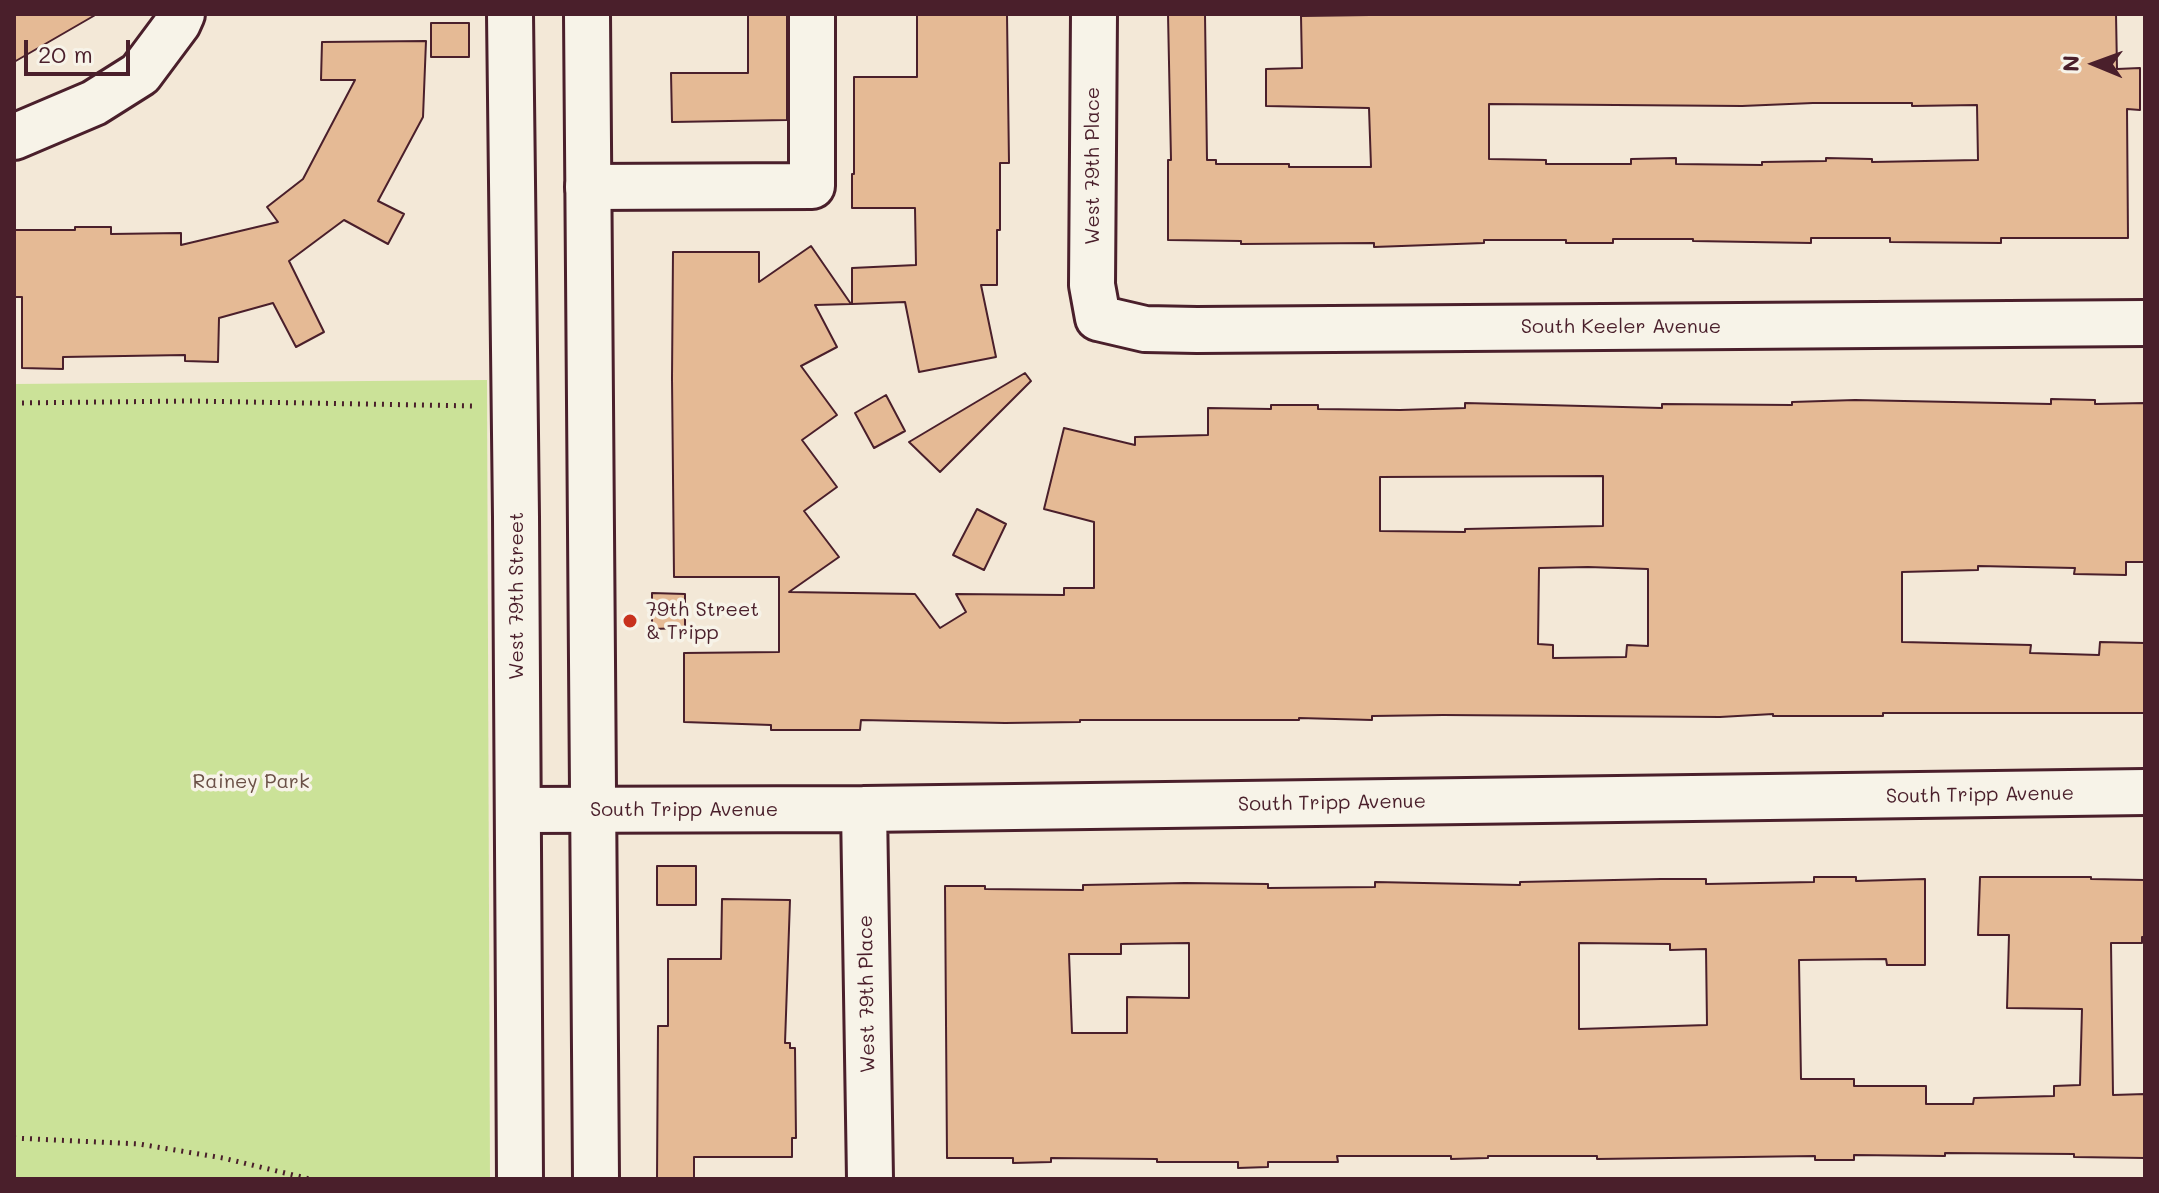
<!DOCTYPE html>
<html>
<head>
<meta charset="utf-8">
<style>
  body { margin:0 }
  #map { position:relative; width:2159px; height:1193px; overflow:hidden; background:#f3e8d7; font-family:Mali,sans-serif }
  canvas { display:block }
  .frame { position:absolute; inset:0; border:16px solid #4a1f2b; pointer-events:none }
  .north { position:absolute; left:2055px; top:24px; width:80px; height:80px; -webkit-text-stroke:6px #f7f3e8; paint-order:stroke; rotate:271deg; font-size:22px; font-weight:700; line-height:32px; text-align:center; color:#4a1f2b }
  .north::after { content:''; display:block; margin:auto; width:28px; height:36px; background:#4a1f2b; clip-path:polygon(50% 0,100% 100%,50% 72%,0 100%) }
  .scale { position:absolute; left:24px; top:40px; width:106px; height:36px; box-sizing:border-box; border:4px solid #4a1f2b; border-top:0; padding-left:10px; font-size:24px; line-height:28px; white-space:nowrap; color:#4a1f2b; -webkit-text-stroke:6px #f7f3e8; paint-order:stroke }
</style>
</head>
<body>
<div id="map">
<canvas width="2159" height="1193"></canvas>
<div class="frame"></div>
<div class="north">N</div>
<div class="scale">20 m</div>
</div>
<script>
const g = document.querySelector('canvas').getContext('2d');
g.lineJoin = 'round';
function fill(path, color) {
  g.fillStyle = color;
  g.fill(path, 'evenodd');
}
function strokePath(path, color, width, dash) {
  g.strokeStyle = color;
  g.lineWidth = width;
  g.lineCap = dash ? 'butt' : 'round';
  g.setLineDash(dash || []);
  g.stroke(path);
}
function drawText(font, color, halo, rows, align = 'center') {
  g.font = font + ' Mali,sans-serif';
  g.lineWidth = 7;
  g.setLineDash([]);
  g.textBaseline = 'middle';
  g.strokeStyle = halo;
  g.fillStyle = color;
  for (const [text, x, y, turn = 0] of rows) {
    g.save();
    g.translate(x, y);
    g.rotate((+turn || 0) * Math.PI / 180);
    g.textAlign = isNaN(turn) ? turn : align;
    if (halo) g.strokeText(text, 0, 0);
    g.fillText(text, 0, 0);
    g.restore();
  }
}
const green = new Path2D(`
  M 487,380 L 490,1179 L 14,1179 L 14,384 Z`);
const building = new Path2D(`
  M 14,14 L 97,14 L 14,62 Z
  M 748,14 L 787,14 L 787,120 L 672,122 L 671,73 L 748,73 Z
  M 917,14 L 1007,14 L 1009,163 L 1000,163 L 1000,230 L 997,230 L 997,285 L 981,285 L 996,357 L 919,372 L 905,302 L 852,304 L 852,268 L 916,265 L 915,208 L 852,208 L 852,174 L 854,174 L 854,77 L 917,77 Z
  M 1168,14 L 1205,14 L 1207,160 L 1216,160 L 1216,164 L 1289,164 L 1289,167 L 1371,167 L 1369,108 L 1266,106 L 1266,69 L 1302,68 L 1301,16 L 1439,14 L 2116,14 L 2117,69 L 2140,68 L 2140,110 L 2127,109 L 2128,238 L 2001,238 L 2001,243 L 1890,242 L 1890,238 L 1811,238 L 1811,243 L 1693,241 L 1693,239 L 1613,239 L 1613,243 L 1566,243 L 1566,240 L 1484,240 L 1484,243 L 1374,247 L 1374,243 L 1241,244 L 1241,241 L 1168,240 L 1168,160 L 1171,160 ZM 1813,103 L 1912,103 L 1912,106 L 1977,105 L 1978,160 L 1872,162 L 1872,159 L 1826,158 L 1826,161 L 1762,162 L 1762,165 L 1676,164 L 1676,158 L 1631,159 L 1631,164 L 1546,164 L 1546,160 L 1489,159 L 1489,104 L 1742,106 Z
  M 431,23 L 469,23 L 469,57 L 431,57 Z
  M 426,41 L 423,117 L 378,201 L 404,214 L 388,244 L 344,220 L 289,261 L 324,332 L 296,347 L 273,303 L 219,318 L 218,362 L 185,361 L 185,355 L 63,357 L 63,369 L 22,368 L 22,297 L 14,297 L 14,230 L 75,230 L 75,227 L 111,227 L 111,234 L 181,233 L 181,245 L 278,222 L 267,207 L 303,179 L 355,80 L 321,80 L 322,42 Z
  M 811,246 L 851,304 L 815,305 L 837,347 L 801,366 L 837,415 L 802,440 L 837,487 L 804,511 L 839,557 L 789,592 L 915,594 L 940,628 L 966,612 L 956,594 L 1064,595 L 1064,588 L 1094,588 L 1094,522 L 1044,509 L 1064,428 L 1135,445 L 1135,437 L 1208,435 L 1208,408 L 1271,409 L 1271,405 L 1318,405 L 1318,409 L 1400,410 L 1465,408 L 1465,403 L 1662,408 L 1662,404 L 1792,405 L 1792,402 L 1855,400 L 2051,404 L 2051,399 L 2095,400 L 2095,404 L 2145,403 L 2145,562 L 2126,562 L 2126,575 L 2074,574 L 2075,568 L 1978,566 L 1978,570 L 1902,572 L 1902,642 L 2031,645 L 2030,653 L 2099,655 L 2100,642 L 2145,643 L 2145,713 L 1883,713 L 1883,716 L 1773,716 L 1773,714 L 1720,717 L 1443,715 L 1372,716 L 1372,720 L 1299,718 L 1299,720 L 1080,720 L 1080,722 L 1005,723 L 861,720 L 860,730 L 771,730 L 771,725 L 684,722 L 684,653 L 779,652 L 779,577 L 674,577 L 672,378 L 673,252 L 759,252 L 759,282 ZM 1603,476 L 1603,526 L 1465,529 L 1465,532 L 1380,531 L 1380,477 ZM 1588,567 L 1648,569 L 1648,646 L 1627,645 L 1626,657 L 1553,658 L 1553,645 L 1538,644 L 1539,568 Z
  M 1025,373 L 1031,381 L 940,472 L 909,442 Z
  M 886,395 L 905,431 L 874,448 L 855,413 Z
  M 977,509 L 1006,524 L 984,570 L 953,555 Z
  M 652,593 L 685,594 L 685,628 L 652,629 Z
  M 657,866 L 696,866 L 696,905 L 657,905 Z
  M 1814,877 L 1856,877 L 1856,881 L 1925,879 L 1925,965 L 1887,965 L 1886,959 L 1799,960 L 1801,1079 L 1854,1079 L 1854,1086 L 1926,1086 L 1926,1104 L 1973,1104 L 1974,1098 L 2054,1096 L 2054,1086 L 2080,1085 L 2082,1009 L 2007,1008 L 2009,935 L 1978,935 L 1980,877 L 2091,877 L 2091,879 L 2145,880 L 2145,937 L 2142,937 L 2142,943 L 2111,943 L 2113,1095 L 2145,1094 L 2145,1158 L 2074,1157 L 2074,1154 L 1945,1153 L 1945,1156 L 1854,1155 L 1854,1160 L 1815,1160 L 1815,1156 L 1597,1159 L 1597,1156 L 1488,1156 L 1488,1158 L 1451,1159 L 1451,1156 L 1337,1156 L 1338,1162 L 1268,1162 L 1268,1167 L 1238,1168 L 1238,1162 L 1157,1162 L 1157,1159 L 1051,1158 L 1051,1162 L 1013,1163 L 1013,1158 L 947,1158 L 945,886 L 985,886 L 985,889 L 1083,890 L 1083,885 L 1185,883 L 1268,884 L 1268,888 L 1375,887 L 1375,882 L 1520,885 L 1520,882 L 1661,879 L 1706,879 L 1706,884 L 1814,882 ZM 1189,943 L 1189,998 L 1127,997 L 1127,1033 L 1072,1033 L 1069,954 L 1121,954 L 1121,944 ZM 1579,943 L 1670,944 L 1670,950 L 1706,949 L 1707,1025 L 1579,1029 Z
  M 722,899 L 790,900 L 785,1043 L 790,1043 L 790,1048 L 795,1048 L 796,1138 L 792,1138 L 792,1157 L 694,1157 L 694,1179 L 657,1179 L 658,1026 L 668,1026 L 668,959 L 721,959 Z`);
const path = new Path2D(`
  M 14,403 L 191,401 L 477,406
  M 14,1138 L 139,1144 L 223,1158 L 310,1179`);
const minor = new Path2D(`
  M 1094,14 L 1092,285 L 1098,318
  M 14,137 L 94,103 L 140,74 L 178,23 L 182,14
  M 588,187 L 812,186 L 812,14
  M 1098,318 L 1145,329 L 1197,330 L 2145,323
  M 864,809 L 870,1179
  M 518,810 L 864,809 L 2145,792`);
const major = new Path2D(`
  M 510,14 L 516,517 L 520,1179
  M 587,14 L 596,1179`);
const markers = [
  [630,621,8,"#c8321e"]
];
const streetNames = [
  ["West 79th Place",1093,166,-90],
  ["South Keeler Avenue",1621,327],
  ["West 79th Street",517,596,-90],
  ["South Tripp Avenue",1980,795,-1],
  ["South Tripp Avenue",1332,803,-1],
  ["South Tripp Avenue",684,810],
  ["West 79th Place",867,994,-91]
];
const poiNames = [
  ["79th Street",646,610],
  ["& Tripp",646,633]
];
const parkNames = [
  ["Rainey Park",251,782]
];
fill(green, '#cbe298');
fill(building, '#e5ba95');
strokePath(building, '#4a1f2b', 2);
strokePath(minor, '#4a1f2b', 50);
strokePath(major, '#4a1f2b', 50);
strokePath(path, '#4a1f2b', 5, [2, 6]);
strokePath(minor, '#f7f3e8', 44);
strokePath(major, '#f7f3e8', 44);
for (const [x, y, r, color] of markers) {
  const dot = new Path2D();
  dot.arc(x, y, r, 0, 2 * Math.PI);
  g.fillStyle = color;
  g.fill(dot);
  strokePath(dot, '#f7f3e8', 3);
}
drawText('20px', '#4a1f2b', '#f7f3e8', streetNames);
drawText('20px', '#4a1f2b', '#f7f3e8', poiNames, 'left');
drawText('20px', '#6a5046', '#f7f3e8', parkNames);
</script>
</body>
</html>
